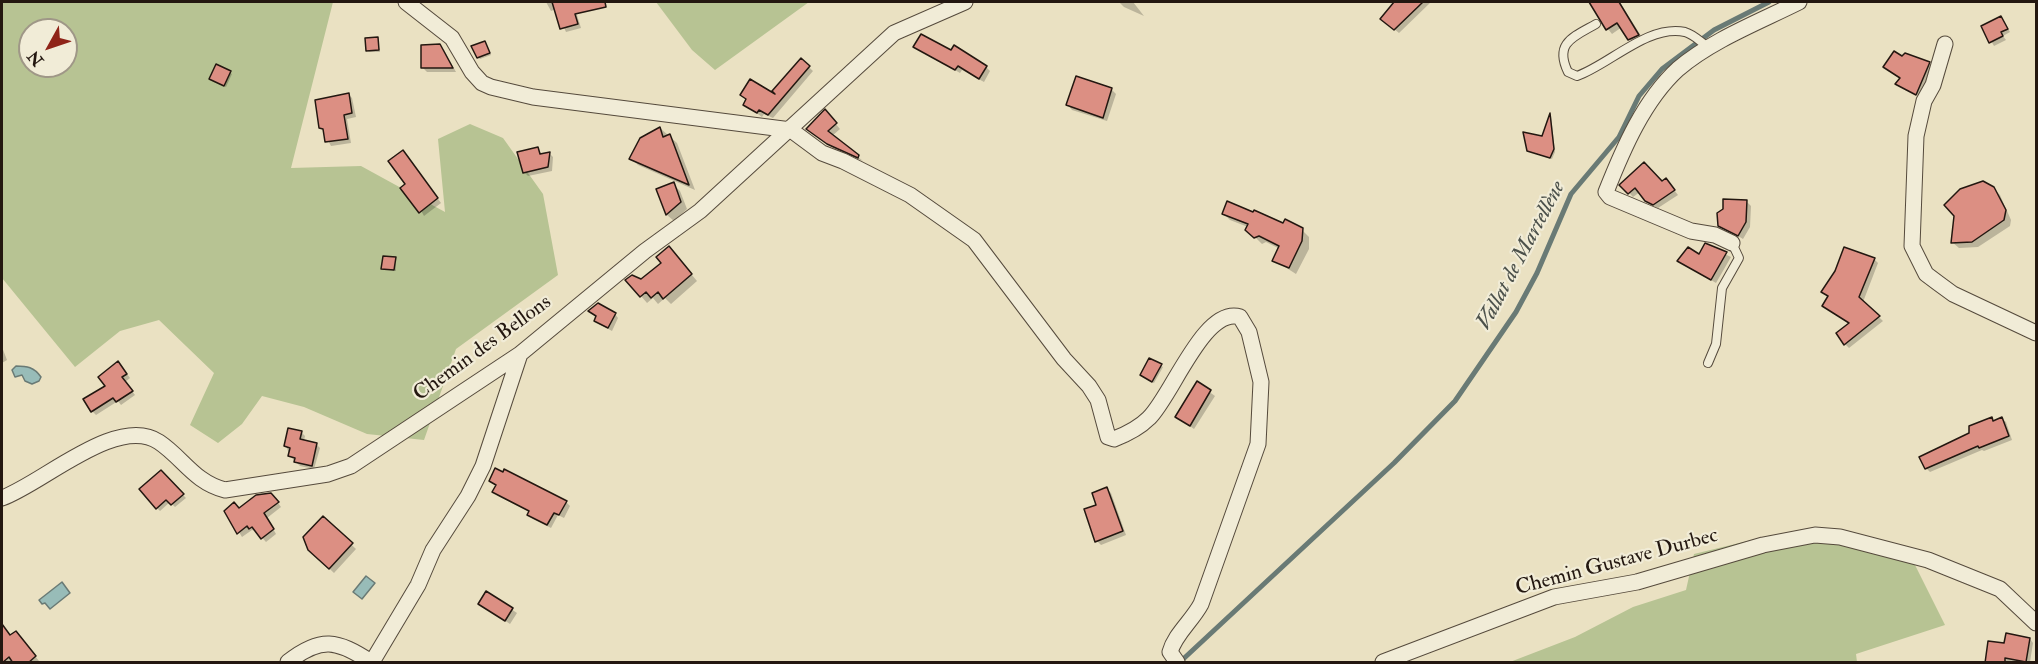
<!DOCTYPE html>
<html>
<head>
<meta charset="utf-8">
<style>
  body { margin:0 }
  #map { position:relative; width:2038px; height:664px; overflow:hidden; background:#eae1c2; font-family:"IM FELL Double Pica",serif }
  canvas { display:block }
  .frame { position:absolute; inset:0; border:3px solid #231710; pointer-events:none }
  .north { position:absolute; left:18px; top:18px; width:60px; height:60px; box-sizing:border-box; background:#f1ecd7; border:2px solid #9f9787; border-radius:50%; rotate:230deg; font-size:16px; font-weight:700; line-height:24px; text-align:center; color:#231710 }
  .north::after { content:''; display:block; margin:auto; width:21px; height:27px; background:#8f2418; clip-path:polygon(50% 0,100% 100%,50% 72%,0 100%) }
</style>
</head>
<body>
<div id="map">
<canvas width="2038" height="664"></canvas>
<div class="frame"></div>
<div class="north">N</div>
</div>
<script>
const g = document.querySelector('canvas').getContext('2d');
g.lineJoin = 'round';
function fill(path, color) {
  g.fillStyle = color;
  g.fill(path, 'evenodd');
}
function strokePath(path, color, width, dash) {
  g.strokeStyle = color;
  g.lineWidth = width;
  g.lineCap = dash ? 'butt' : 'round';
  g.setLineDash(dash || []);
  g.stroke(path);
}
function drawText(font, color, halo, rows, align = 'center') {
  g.font = font + ' "IM FELL Double Pica",serif';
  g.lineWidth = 4.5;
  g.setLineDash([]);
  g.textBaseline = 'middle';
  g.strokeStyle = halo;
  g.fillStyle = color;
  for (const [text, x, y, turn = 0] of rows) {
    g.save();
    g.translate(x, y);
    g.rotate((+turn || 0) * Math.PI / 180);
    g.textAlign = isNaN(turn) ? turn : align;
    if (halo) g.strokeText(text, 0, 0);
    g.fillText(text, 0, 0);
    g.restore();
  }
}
const green = new Path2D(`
  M 2,2 L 333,2 L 291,168 L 361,166 L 445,212 L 438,139 L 470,124 L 503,138 L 543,194 L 558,275 L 456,349 L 424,440 L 367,434 L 304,407 L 262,396 L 242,424 L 218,443 L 190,425 L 214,373 L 159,320 L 120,331 L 75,367 L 2,278 ZM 30,30 L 66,30 L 66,66 L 30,66 Z
  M 656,2 L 809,2 L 715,70 L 692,50 Z
  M 1772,535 L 1906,547 L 1945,625 L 1856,654 L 1857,662 L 1510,662 L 1575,637 L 1633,607 L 1686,590 L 1694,554 Z`);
const water = new Path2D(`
  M 16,366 C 27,366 34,367 41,377 L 39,381 L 32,384 L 25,381 L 22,375 L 15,377 L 12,370 Z
  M 366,576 L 375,583 L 362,599 L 353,592 Z
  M 62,582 L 70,593 L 50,609 L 45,603 L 42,604 L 39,600 Z`);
const shadow = new Path2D(`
  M 546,2 L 573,2 L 581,28 L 566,32 L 556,9 L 551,11 Z
  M 1119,2 L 1133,2 L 1144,16 L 1124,7 Z
  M 1394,2 L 1431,2 L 1399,33 L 1382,19 Z
  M 1615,2 L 1621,4 L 1643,39 L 1634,44 L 1622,27 L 1612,34 L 1608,29 L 1598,14 Z
  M 2001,18 L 2010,32 L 2003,36 L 2006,40 L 1994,46 L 1983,27 Z
  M 377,38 L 380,52 L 369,52 L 367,50 Z
  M 485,43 L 491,55 L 480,59 L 478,57 Z
  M 439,46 L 444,50 L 456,72 L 427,72 L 423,68 Z
  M 915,47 L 986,67 L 990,71 L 984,82 L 962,70 L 960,73 Z
  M 1902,58 L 1932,66 L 1920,96 L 1897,84 L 1901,79 Z
  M 801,60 L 813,71 L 773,118 L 764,114 L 762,117 L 744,104 L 780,100 Z
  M 230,73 L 232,74 L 226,87 L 212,80 Z
  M 1077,78 L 1112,90 L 1116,94 L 1107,121 L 1072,110 L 1068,105 Z
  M 348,94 L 352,98 L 356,117 L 347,119 L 351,143 L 331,146 L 321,127 Z
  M 829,116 L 840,129 L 832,136 L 863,161 L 833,148 L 813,134 Z
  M 1551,116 L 1555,152 L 1552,159 L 1528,151 L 1543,138 Z
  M 660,128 L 677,143 L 695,190 L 638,165 L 631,158 Z
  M 538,148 L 542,155 L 550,154 L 553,157 L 552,171 L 528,176 L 524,172 Z
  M 407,156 L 441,203 L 424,216 L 407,185 Z
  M 1662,183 L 1670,185 L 1678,195 L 1658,208 L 1651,205 L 1640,192 L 1633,197 L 1622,185 Z
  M 673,184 L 680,191 L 687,209 L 674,221 L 667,215 L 658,190 Z
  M 1993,188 L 2000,195 L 2011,220 L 2010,226 L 1978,247 L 1959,248 L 1952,242 Z
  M 1746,201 L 1751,206 L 1750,227 L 1743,239 L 1720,225 Z
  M 1224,214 L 1302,230 L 1309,237 L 1309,249 L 1296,274 L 1274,260 L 1280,249 L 1266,242 L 1262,244 L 1247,229 L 1248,227 L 1230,220 Z
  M 1706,245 L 1731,257 L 1716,283 L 1679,261 L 1699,256 Z
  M 675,255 L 697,281 L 671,304 L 665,298 L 658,304 L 653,298 L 647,303 L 641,296 L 641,281 Z
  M 395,259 L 396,271 L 383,268 Z
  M 1874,259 L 1878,263 L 1863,302 L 1883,321 L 1849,348 L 1845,344 L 1850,324 L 1824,306 L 1830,297 Z
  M 590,311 L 615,314 L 618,318 L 612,331 L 599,324 L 595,320 L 597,317 Z
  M 2,347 L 7,360 L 2,363 Z
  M 1161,366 L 1163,367 L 1154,383 L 1143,377 Z
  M 122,367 L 130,378 L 125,382 L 135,395 L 121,405 L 118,401 L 96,415 L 92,411 Z
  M 1197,383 L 1215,396 L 1194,429 L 1177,417 Z
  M 1991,418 L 1995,422 L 2002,419 L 2006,422 L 2012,440 L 1984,451 L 1982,450 L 1930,472 L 1926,468 Z
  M 301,432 L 305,436 L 304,441 L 316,444 L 320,448 L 314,469 L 300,466 L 290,456 L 286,446 Z
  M 160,472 L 186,498 L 175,507 L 170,502 L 160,511 L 157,508 Z
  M 490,481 L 566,502 L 570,506 L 564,518 L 558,515 L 551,528 L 533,519 L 529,515 L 530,512 L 498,496 L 494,492 L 497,486 Z
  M 1107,489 L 1111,493 L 1126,535 L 1101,545 L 1097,541 Z
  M 275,499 L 281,507 L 267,518 L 276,534 L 266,542 L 256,531 L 252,530 L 242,537 L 226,511 L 239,510 Z
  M 323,518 L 356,549 L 334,573 L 309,549 Z
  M 487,593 L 517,613 L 510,624 L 480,604 Z
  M 5,631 L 11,637 L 20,637 L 39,661 L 2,662 L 2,633 Z
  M 2030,639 L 2033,643 L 2030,662 L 1985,662 L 2005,645 Z`);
const stream = new Path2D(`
  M 1180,662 L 1394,463 L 1455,401 L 1516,312 L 1537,273 L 1571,194 L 1619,137 L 1639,96 L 1662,69 L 1714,30 L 1769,2`);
const building = new Path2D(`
  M 552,2 L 605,2 L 606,7 L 575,14 L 578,24 L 560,29 Z
  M 1394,2 L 1423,2 L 1394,30 L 1380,19 Z
  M 1589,2 L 1619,2 L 1639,35 L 1628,40 L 1617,23 L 1606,30 Z
  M 2001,16 L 2008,29 L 2001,32 L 2003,36 L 1989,43 L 1981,26 Z
  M 921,34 L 951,50 L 954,45 L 987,66 L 979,79 L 958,66 L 955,70 L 913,47 Z
  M 378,37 L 379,50 L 366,51 L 365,38 Z
  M 485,41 L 490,53 L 477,58 L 471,46 Z
  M 440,44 L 453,68 L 421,68 L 421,45 Z
  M 1894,51 L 1902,56 L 1905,53 L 1930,62 L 1916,95 L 1895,84 L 1900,78 L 1883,67 Z
  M 801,58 L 810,66 L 768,115 L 759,110 L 757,113 L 743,105 L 746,99 L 740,95 L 750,79 L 775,94 L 772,91 Z
  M 216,64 L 231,71 L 224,86 L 209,79 Z
  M 1076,76 L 1112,88 L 1103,118 L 1066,105 Z
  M 349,93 L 352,113 L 344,115 L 348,139 L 325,142 L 323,129 L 319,128 L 315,100 Z
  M 825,109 L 837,123 L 828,131 L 859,155 L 858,158 L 827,144 L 806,129 Z
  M 1550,113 L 1554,149 L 1550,158 L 1527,151 L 1523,132 L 1542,136 Z
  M 660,127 L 663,137 L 670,134 L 689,185 L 629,159 L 640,138 Z
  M 538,147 L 540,154 L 550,152 L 548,167 L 523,173 L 517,152 Z
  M 403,150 L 438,198 L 419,213 L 400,188 L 405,184 L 388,161 Z
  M 1644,162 L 1662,181 L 1666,178 L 1675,190 L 1653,205 L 1645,201 L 1635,188 L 1628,194 L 1619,185 Z
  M 1983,181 L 1994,187 L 2006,210 L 2004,220 L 1972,242 L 1951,243 L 1954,216 L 1944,205 L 1960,189 Z
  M 674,182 L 681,202 L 666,215 L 656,189 Z
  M 1723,199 L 1747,200 L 1746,222 L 1738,236 L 1718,226 L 1717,213 L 1723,209 Z
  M 1227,201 L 1253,212 L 1254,210 L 1283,223 L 1285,219 L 1303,228 L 1302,241 L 1289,268 L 1272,261 L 1279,246 L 1259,236 L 1254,238 L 1245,230 L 1248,224 L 1222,214 Z
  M 1705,243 L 1727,252 L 1711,280 L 1677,261 L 1688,247 L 1699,254 Z
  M 669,246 L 692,274 L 663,299 L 658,292 L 651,298 L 646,292 L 640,297 L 625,280 L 632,275 L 641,279 L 661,263 L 656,257 Z
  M 1844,247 L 1875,258 L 1859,297 L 1880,316 L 1844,345 L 1836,333 L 1849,323 L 1822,306 L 1828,296 L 1821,292 L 1835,271 Z
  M 383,256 L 396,257 L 394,270 L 381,269 Z
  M 598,303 L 616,313 L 608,328 L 594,321 L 596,316 L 588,311 Z
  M 1149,358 L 1162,364 L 1152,382 L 1140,375 Z
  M 118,361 L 127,374 L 122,377 L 133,391 L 116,402 L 113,398 L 91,412 L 83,399 L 105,386 L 98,377 Z
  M 1197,381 L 1211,390 L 1190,426 L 1175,417 Z
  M 1992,417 L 1993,421 L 2002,417 L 2009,436 L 1979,448 L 1978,446 L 1925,469 L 1919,457 L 1969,433 L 1969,426 Z
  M 288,428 L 302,431 L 300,439 L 317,443 L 312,466 L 294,462 L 295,458 L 288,456 L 290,448 L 284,446 Z
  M 495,468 L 503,472 L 504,469 L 567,501 L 559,515 L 554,513 L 547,525 L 527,515 L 529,511 L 492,492 L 496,485 L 489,481 Z
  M 161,470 L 184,494 L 171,505 L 166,500 L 156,509 L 139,489 Z
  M 1107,487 L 1123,531 L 1095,542 L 1084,509 L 1096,505 L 1092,493 Z
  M 271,493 L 279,502 L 264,513 L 274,529 L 261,539 L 252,527 L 249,529 L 247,526 L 237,534 L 224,511 L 234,502 L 239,508 L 256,495 Z
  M 323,516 L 353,543 L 329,569 L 308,550 L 303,537 Z
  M 486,591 L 513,608 L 505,621 L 478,604 Z
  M 2,624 L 10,635 L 16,631 L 36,656 L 28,663 L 13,663 L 9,657 L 2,663 Z
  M 2006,633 L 2030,638 L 2026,662 L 2005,658 L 2005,663 L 1985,663 L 1988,641 L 2004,643 Z`);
const lane = new Path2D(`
  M 1596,24 C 1573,37 1554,43 1568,72 L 1577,76 C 1609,65 1648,24 1685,32 C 1695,35 1700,42 1708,47
  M 1708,363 L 1716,344 L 1722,288 L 1739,258 L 1732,243`);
const street = new Path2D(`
  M 406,2 L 452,38 L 472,72 L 482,83 L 491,87 L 533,97 L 791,130 L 822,153 L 843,161 L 910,195 L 974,240 L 1064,359 L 1089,386 L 1098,400 L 1108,437 L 1114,439 C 1127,434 1139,428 1149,418 C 1172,396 1204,306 1240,317 L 1249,332 L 1261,382 L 1258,444 L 1201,604 C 1192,621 1175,634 1170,652 L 1177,662
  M 1945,44 L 1933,85 L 1924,101 L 1916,136 L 1912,246 L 1926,274 L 1938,283 L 1953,294 L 2036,333
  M 1732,243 L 1715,235 L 1691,231 L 1610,197 L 1606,192 C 1623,149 1644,100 1678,69 C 1712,40 1759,22 1799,2
  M 2,498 C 42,484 117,414 159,442 C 183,458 194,482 225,490 L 328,474 L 351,466 L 520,354 L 645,251 L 700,211 L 894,33 L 965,2
  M 288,662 C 321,636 337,640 371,662
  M 372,662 L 418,585 L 433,550 L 468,496 L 483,466 L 520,354
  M 1383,662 L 1554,597 L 1637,582 L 1763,545 L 1815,535 L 1840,537 L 1928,560 L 2000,589 L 2036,623`);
const streetNames = [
  ["Chemin des Bellons",483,349,-36],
  ["Chemin Gustave Durbec",1617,563,-15]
];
const waterNames = [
  ["Vallat de Martellène",1522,256,-62]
];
fill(green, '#b7c393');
fill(water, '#98bcb8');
strokePath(water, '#697a75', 1.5);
fill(shadow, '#0003');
strokePath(stream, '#697a75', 5);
fill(building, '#dc8f83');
strokePath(building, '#231710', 1.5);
strokePath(lane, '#554a3c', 10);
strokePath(street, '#554a3c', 17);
strokePath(lane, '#f1ecd7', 8);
strokePath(street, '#f1ecd7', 15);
drawText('21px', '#231710', '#f1ecd7', streetNames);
drawText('italic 22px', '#4c514b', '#f1ecd7', waterNames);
</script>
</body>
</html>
